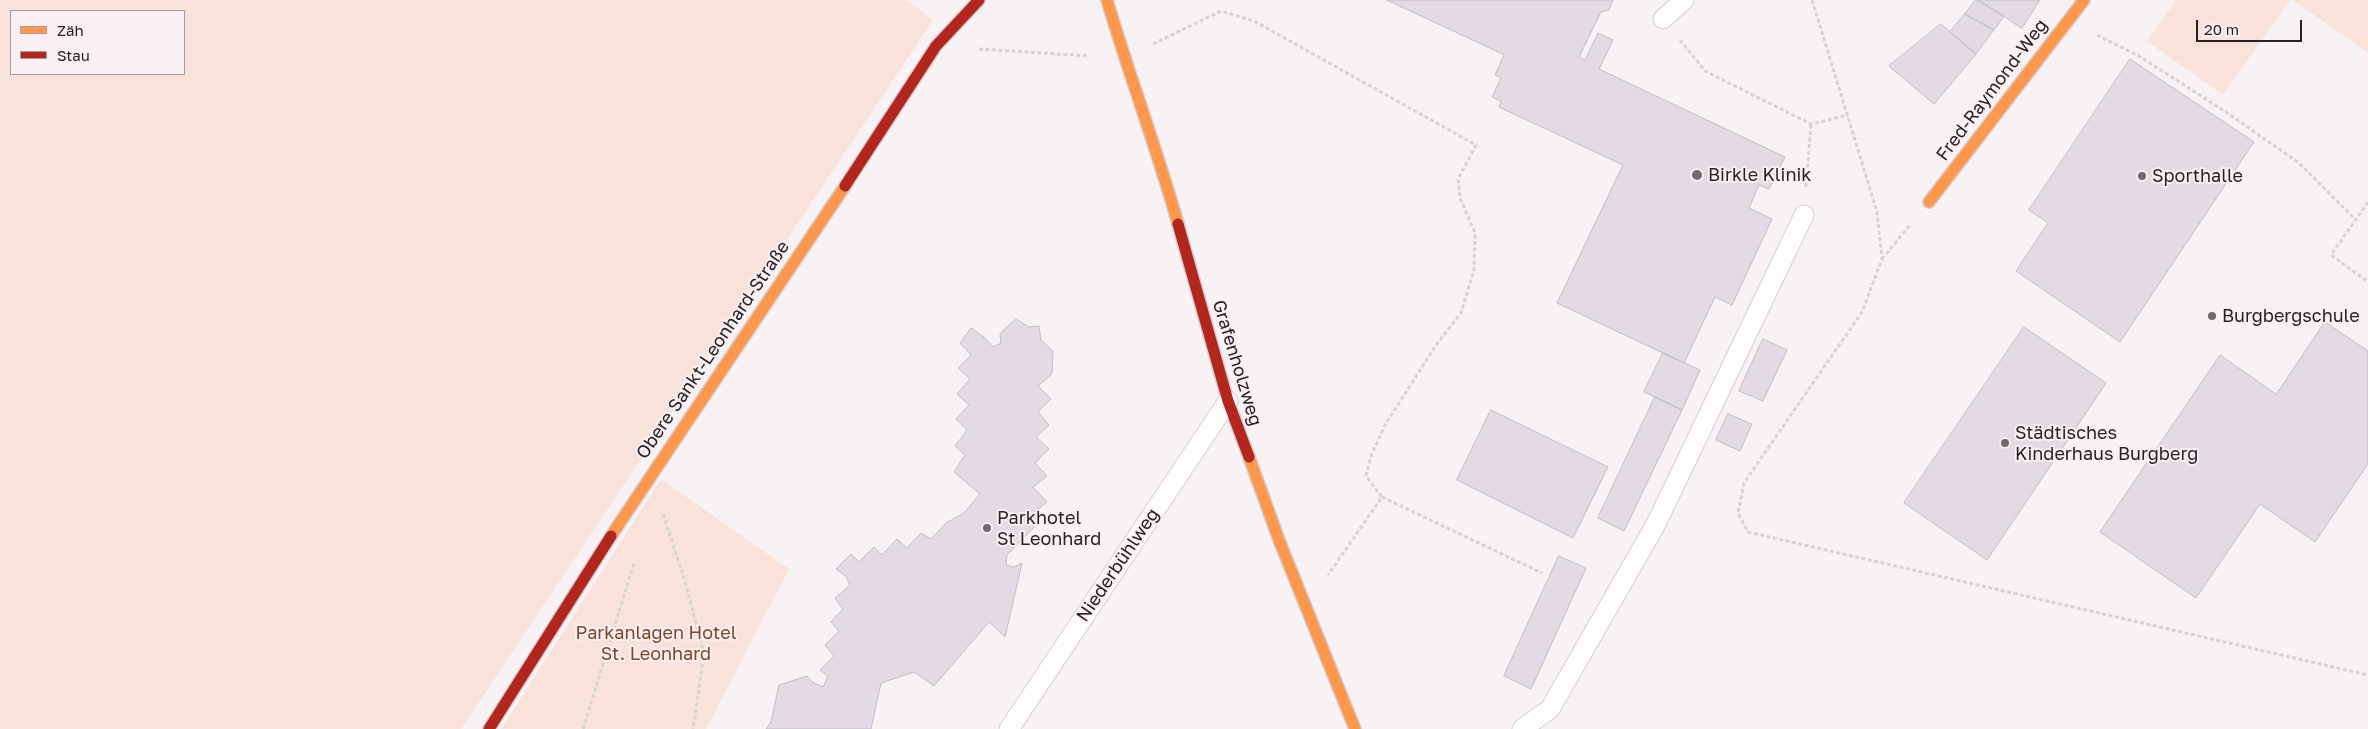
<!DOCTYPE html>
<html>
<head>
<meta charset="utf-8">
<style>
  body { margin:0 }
  #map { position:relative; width:2368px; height:729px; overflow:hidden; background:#f9f2f5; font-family:"Golos Text",sans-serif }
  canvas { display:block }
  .legend { position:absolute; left:10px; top:10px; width:175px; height:65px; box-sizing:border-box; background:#fceff4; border:1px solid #a69da0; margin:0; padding:6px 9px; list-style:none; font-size:15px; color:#262223 }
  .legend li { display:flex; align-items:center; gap:10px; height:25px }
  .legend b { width:25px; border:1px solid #a69da0 }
  .scale { position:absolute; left:2196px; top:20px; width:106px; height:22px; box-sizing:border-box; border:2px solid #262223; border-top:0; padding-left:6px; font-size:15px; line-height:18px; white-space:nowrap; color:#262223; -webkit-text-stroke:4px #fceff4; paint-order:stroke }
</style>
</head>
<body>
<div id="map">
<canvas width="2368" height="729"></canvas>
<ul class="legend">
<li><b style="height:6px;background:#ff974d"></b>Zäh</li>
<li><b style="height:6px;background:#b3261e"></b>Stau</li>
</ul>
<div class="scale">20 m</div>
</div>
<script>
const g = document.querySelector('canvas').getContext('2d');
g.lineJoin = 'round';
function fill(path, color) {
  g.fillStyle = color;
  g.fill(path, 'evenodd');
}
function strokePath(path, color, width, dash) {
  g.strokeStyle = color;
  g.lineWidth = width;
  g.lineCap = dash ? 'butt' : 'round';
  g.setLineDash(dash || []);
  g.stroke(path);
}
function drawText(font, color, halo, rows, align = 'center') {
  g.font = font + ' "Golos Text",sans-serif';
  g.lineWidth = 4;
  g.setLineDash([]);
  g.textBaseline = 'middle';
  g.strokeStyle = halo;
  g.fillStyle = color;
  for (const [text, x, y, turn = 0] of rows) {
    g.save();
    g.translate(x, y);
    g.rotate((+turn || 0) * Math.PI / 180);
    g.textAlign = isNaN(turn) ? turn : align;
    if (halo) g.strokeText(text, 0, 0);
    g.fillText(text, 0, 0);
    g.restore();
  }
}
const green = new Path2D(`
  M 0,0 L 907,0 L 933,20 L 461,729 L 0,729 ZM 11,11 L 184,11 L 184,74 L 11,74 Z
  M 2176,0 L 2290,0 L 2223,95 L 2147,41 Z
  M 2293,0 L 2368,0 L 2368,53 Z
  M 661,479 L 789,569 L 706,729 L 501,729 Z`);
const building = new Path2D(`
  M 1387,0 L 1613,0 L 1609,10 L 1601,12 L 1579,57 L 1585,60 L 1598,33 L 1613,40 L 1599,69 L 1785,157 L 1769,189 L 1759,185 L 1749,208 L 1772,219 L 1732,305 L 1715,297 L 1684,363 L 1557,303 L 1623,165 L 1499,107 L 1501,101 L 1492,97 L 1501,78 L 1495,75 L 1504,55 Z
  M 1976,0 L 2004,16 L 1994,30 L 1965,14 Z
  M 1979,0 L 2040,0 L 2022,28 Z
  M 1965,14 L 1994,30 L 1976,54 L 1950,32 Z
  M 1941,24 L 1976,54 L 1934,104 L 1889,66 Z
  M 2130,59 L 2254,142 L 2120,342 L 2016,271 L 2048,223 L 2029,210 Z
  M 1016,319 L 1029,327 L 1039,326 L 1041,340 L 1053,351 L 1052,374 L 1038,386 L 1051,399 L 1038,412 L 1049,425 L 1036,437 L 1049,449 L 1035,463 L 1047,476 L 1033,487 L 1047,502 L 1033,513 L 1039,522 L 1007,555 L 1006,565 L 1014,567 L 1022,563 L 1005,637 L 989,622 L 934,686 L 914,672 L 881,683 L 871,729 L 766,729 L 771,722 L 779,685 L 807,676 L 812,682 L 823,687 L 828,676 L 820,670 L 834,656 L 825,645 L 839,631 L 831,622 L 843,609 L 835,598 L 850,585 L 846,576 L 836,569 L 851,554 L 859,562 L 874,547 L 882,555 L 897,539 L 907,548 L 921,533 L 931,539 L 946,523 L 964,513 L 980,494 L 954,472 L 965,455 L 955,446 L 967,430 L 956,419 L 969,405 L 957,394 L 970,379 L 958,368 L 971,355 L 960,343 L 971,328 L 984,337 L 993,347 L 1001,343 L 1000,334 Z
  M 2325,322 L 2368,351 L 2368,464 L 2315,542 L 2260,504 L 2196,598 L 2100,532 L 2220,355 L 2276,394 Z
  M 2024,327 L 2106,383 L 1987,560 L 1904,503 Z
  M 1763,339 L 1787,350 L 1763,401 L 1739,391 Z
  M 1663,353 L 1700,370 L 1682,410 L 1644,392 Z
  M 1655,397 L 1682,410 L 1624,531 L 1598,518 Z
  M 1491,410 L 1608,467 L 1573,538 L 1457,480 Z
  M 1728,414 L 1752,424 L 1740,451 L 1716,440 Z
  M 1559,556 L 1586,568 L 1531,689 L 1504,676 Z`);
const path = new Path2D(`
  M 1812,0 L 1877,212 L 1882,259 L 1862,312 L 1744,483 L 1738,513 L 1748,532 L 2368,675
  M 2097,35 L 2139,56 L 2229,114 L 2299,163 L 2355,219
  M 1680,40 L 1705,71 L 1811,124 L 1848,115
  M 1153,44 L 1221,11 L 1254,21 L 1476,145 L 1458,179 L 1460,198 L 1475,233 L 1474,270 L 1461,313 L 1436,345 L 1385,425 L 1371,456 L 1366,476 L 1382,497 L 1328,575
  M 979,49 L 1090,56
  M 1806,187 L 1811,124
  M 2368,202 L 2331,255 L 2368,282
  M 1882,259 L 1910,225
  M 1382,497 L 1542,573
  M 663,514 L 684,578 L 704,654 L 693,729
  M 583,729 L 634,563`);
const lane = new Path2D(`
  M 1663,19 L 1684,0
  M 1009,729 L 1228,401
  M 1522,729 L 1550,709 L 1656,524 L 1804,215`);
const slow = new Path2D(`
  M 1107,0 C 1129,75 1157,149 1178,224
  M 1929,202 L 2084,0
  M 1249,457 L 1279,540 L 1355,729
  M 611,536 L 845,186`);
const jam = new Path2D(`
  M 845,186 L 936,46 L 979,0
  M 1178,224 L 1228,401 L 1249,457
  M 489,729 L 611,536`);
const markers = [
  [1697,175,6,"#706b6c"],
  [2142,176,5,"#706b6c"],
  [2212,316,5,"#706b6c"],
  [2005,443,5,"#706b6c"],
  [987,528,5,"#706b6c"]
];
const streetNames = [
  ["Fred-Raymond-Weg",1992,90,-53],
  ["Obere Sankt-Leonhard-Straße",713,350,-56],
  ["Grafenholzweg",1237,363,73],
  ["Niederbühlweg",1118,565,-56]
];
const poiNames = [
  ["Birkle Klinik",1708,175],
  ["Sporthalle",2152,176],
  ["Burgbergschule",2222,316],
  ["Städtisches",2015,433],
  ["Kinderhaus Burgberg",2015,454],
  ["Parkhotel",997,518],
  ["St Leonhard",997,539]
];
const parkNames = [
  ["Parkanlagen Hotel",656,633],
  ["St. Leonhard",656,654]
];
fill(green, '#f8e2d9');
fill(building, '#e3dae3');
strokePath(building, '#c1bdc0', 1);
strokePath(lane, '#d4ced0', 21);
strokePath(slow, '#d4ced0', 14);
strokePath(jam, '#d4ced0', 14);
strokePath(path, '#d5d3d4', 3, [4, 2.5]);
strokePath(lane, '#fefdfe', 19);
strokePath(slow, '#ff974d', 11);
strokePath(jam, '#b3261e', 11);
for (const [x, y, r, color] of markers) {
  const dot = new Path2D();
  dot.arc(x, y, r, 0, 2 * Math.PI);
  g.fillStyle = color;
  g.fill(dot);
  strokePath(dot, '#fceff4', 2);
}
drawText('18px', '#262223', '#fceff4', streetNames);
drawText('18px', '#262223', '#fceff4', poiNames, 'left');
drawText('18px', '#7f4520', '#fceff4', parkNames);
</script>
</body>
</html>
